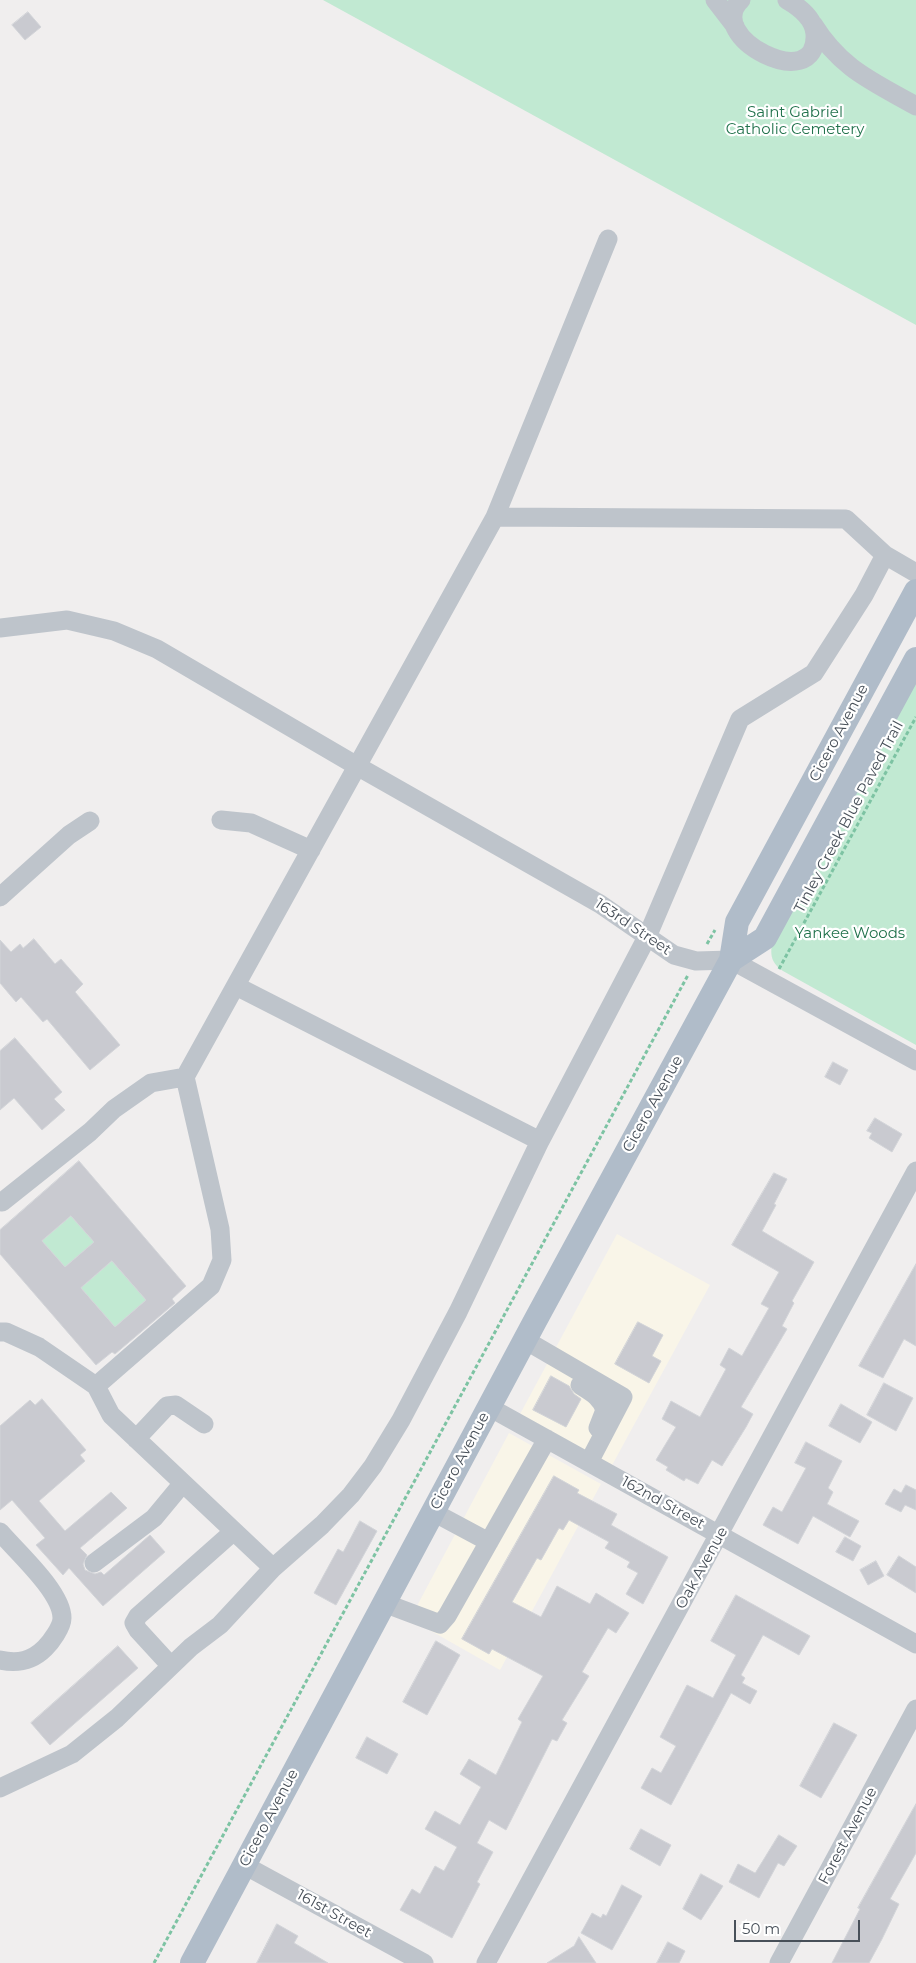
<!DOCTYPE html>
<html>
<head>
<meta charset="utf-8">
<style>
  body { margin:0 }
  #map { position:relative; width:916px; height:1963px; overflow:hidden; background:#f0eeee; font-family:Montserrat,sans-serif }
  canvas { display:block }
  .scale { position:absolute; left:734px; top:1920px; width:126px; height:22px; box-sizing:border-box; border:2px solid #485059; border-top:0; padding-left:6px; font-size:15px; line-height:18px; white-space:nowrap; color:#485059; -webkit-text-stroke:4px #fff; paint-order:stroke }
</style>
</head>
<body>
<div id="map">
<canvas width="916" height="1963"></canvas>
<div class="scale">50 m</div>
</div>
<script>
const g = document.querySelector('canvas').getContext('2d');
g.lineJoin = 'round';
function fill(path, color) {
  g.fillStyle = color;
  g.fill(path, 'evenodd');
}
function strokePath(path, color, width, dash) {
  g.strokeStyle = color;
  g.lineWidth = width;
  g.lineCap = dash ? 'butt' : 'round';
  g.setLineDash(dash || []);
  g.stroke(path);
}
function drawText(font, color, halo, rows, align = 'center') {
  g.font = font + ' Montserrat,sans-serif';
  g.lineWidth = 4.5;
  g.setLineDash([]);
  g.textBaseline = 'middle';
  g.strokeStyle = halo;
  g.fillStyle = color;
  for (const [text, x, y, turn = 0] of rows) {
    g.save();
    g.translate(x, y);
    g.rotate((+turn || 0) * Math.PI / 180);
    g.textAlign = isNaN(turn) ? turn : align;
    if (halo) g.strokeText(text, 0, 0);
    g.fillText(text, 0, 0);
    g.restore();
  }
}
const commercial = new Path2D(`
  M 617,1234 L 710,1285 L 610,1469 L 519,1416 Z
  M 509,1433 L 601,1484 L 500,1670 L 410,1619 Z`);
const green = new Path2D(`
  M 323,0 L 916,0 L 916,325 Z
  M 916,676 L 916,1045 L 783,971 C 772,963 770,957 772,943 Z
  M 71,1216 L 94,1242 L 65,1267 L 42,1241 Z
  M 112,1261 L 146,1300 L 115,1327 L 81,1288 Z`);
const building = new Path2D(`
  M 28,12 L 41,27 L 25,40 L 12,25 Z
  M 34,939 L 55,964 L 61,959 L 83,984 L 75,992 L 120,1045 L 90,1070 L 47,1019 L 43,1022 L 21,997 L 16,1002 L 0,983 L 0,940 L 11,952 L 20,944 L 23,948 Z
  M 15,1038 L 62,1092 L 54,1099 L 65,1110 L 42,1130 L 14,1098 L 0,1110 L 0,1051 Z
  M 833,1062 L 848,1070 L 840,1085 L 825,1077 Z
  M 875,1118 L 902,1134 L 892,1152 L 869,1138 L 872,1133 L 867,1131 Z
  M 79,1161 L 186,1286 L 172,1299 L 175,1303 L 115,1354 L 112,1352 L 96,1365 L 0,1254 L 0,1230 ZM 71,1216 L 94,1242 L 65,1267 L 42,1241 ZM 112,1261 L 146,1300 L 115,1327 L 81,1288 Z
  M 774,1173 L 787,1179 L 774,1204 L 776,1205 L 762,1231 L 814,1262 L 792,1301 L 794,1303 L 782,1326 L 787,1329 L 741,1407 L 753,1414 L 746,1427 L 722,1466 L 712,1460 L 698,1484 L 686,1478 L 684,1481 L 666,1470 L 668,1467 L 656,1460 L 676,1427 L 662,1419 L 671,1401 L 700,1417 L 726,1369 L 720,1365 L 729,1348 L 742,1356 L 769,1308 L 761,1304 L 779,1272 L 732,1245 Z
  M 916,1264 L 916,1346 L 904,1339 L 883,1378 L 859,1366 Z
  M 638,1322 L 663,1335 L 652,1356 L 661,1361 L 649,1383 L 615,1364 Z
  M 551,1376 L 569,1386 L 574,1394 L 581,1399 L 566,1427 L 533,1410 Z
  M 884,1383 L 913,1398 L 896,1431 L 867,1415 Z
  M 42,1399 L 86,1450 L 80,1455 L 85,1461 L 39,1501 L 65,1531 L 111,1492 L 127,1508 L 80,1548 L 87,1555 L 83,1564 L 85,1570 L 95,1574 L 101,1572 L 104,1575 L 150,1535 L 165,1552 L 103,1606 L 69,1568 L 63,1575 L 36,1545 L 45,1538 L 12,1500 L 0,1510 L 0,1426 L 30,1400 L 35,1405 Z
  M 841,1404 L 872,1422 L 860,1443 L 829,1426 Z
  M 806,1442 L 842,1461 L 828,1488 L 833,1492 L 827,1504 L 859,1521 L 850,1537 L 813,1516 L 798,1544 L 763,1525 L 773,1507 L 782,1512 L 806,1468 L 795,1463 Z
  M 554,1476 L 579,1490 L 577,1493 L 617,1514 L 611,1525 L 668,1557 L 643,1604 L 626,1594 L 638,1573 L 627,1567 L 630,1562 L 605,1548 L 609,1542 L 569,1520 L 563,1530 L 559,1528 L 541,1560 L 537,1558 L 512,1602 L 541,1617 L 557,1586 L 590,1604 L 596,1593 L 629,1613 L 616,1633 L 608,1628 L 582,1672 L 589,1676 L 562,1720 L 567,1723 L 557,1741 L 552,1739 L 506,1830 L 489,1820 L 477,1843 L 493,1852 L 477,1882 L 480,1884 L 452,1938 L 400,1910 L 412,1889 L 420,1894 L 435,1866 L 444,1871 L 457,1847 L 425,1829 L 435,1811 L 460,1825 L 481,1787 L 460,1774 L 469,1759 L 496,1775 L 522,1722 L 518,1719 L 543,1676 L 492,1649 L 489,1654 L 462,1639 Z
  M 906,1485 L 916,1490 L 916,1510 L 905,1505 L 901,1512 L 885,1504 L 894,1489 L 901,1493 Z
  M 360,1521 L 377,1531 L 336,1605 L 314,1593 L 338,1549 L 343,1552 Z
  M 845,1537 L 861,1546 L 853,1561 L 836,1552 Z
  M 899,1556 L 916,1567 L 916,1593 L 887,1575 Z
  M 876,1561 L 884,1576 L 868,1585 L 860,1570 Z
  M 736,1595 L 810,1636 L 799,1655 L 763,1635 L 741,1675 L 745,1678 L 742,1683 L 757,1691 L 750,1704 L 731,1693 L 671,1805 L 641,1788 L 652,1768 L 661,1773 L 676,1746 L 660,1737 L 687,1685 L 713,1698 L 736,1655 L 711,1641 Z
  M 436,1641 L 460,1655 L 427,1715 L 403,1702 Z
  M 118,1646 L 138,1668 L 50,1745 L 31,1723 Z
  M 834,1723 L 857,1735 L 821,1798 L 800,1786 Z
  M 367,1737 L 398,1754 L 387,1774 L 356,1758 Z
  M 916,1804 L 916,1853 L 890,1899 L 899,1904 L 882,1939 L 869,1963 L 832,1963 L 860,1909 L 858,1908 Z
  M 641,1829 L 671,1845 L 660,1866 L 630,1849 Z
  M 779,1835 L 797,1846 L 784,1866 L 778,1863 L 759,1898 L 729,1882 L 738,1864 L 755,1873 Z
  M 701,1874 L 723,1886 L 701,1920 L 683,1909 Z
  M 622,1885 L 642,1896 L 612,1950 L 581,1933 L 592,1913 L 601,1918 L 603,1914 L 606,1916 Z
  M 277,1924 L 298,1936 L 294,1943 L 328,1963 L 257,1963 Z
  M 579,1937 L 596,1963 L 547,1963 L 574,1946 Z
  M 668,1942 L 685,1951 L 679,1963 L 657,1963 Z`);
const path = new Path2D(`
  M 707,944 L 715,930
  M 779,969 L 916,717
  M 154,1963 L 688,975`);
const minor = new Path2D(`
  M 715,0 L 735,26
  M 741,0 C 701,36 819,97 815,34 C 814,18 799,7 787,0
  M 813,24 C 841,69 872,81 916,106
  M 495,517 L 608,239
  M 0,628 L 67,620 L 114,631 L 157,649 L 357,766 L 600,904 L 674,955 L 696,961 L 731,960 L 916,1061
  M 221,820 L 251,823 L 311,850
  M 0,897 L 69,835 L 90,821
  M 236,986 L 540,1141
  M 2,1202 L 90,1132 L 114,1109 L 151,1083 L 185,1077
  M 0,1332 L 6,1332 L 39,1347 L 96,1386
  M 525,1340 L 623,1397 L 589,1462
  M 580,1385 C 591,1392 601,1397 605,1410 L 598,1428
  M 489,1407 L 916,1644
  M 136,1439 L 167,1406 L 176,1405 L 204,1424
  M 433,1512 L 489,1542
  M 0,1532 C 17,1552 62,1592 62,1618 C 62,1627 51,1642 45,1648 C 32,1661 18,1664 0,1660
  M 94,1563 L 154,1518 L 183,1483
  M 273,1568 L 111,1415 L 96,1386 L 211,1286 L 222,1260 L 220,1229 L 185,1077 L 495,517 L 846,519 L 885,555 L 916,573
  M 384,1603 L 440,1624 L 447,1616 L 547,1439
  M 171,1666 L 138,1630 L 134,1623 L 138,1616 L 234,1531
  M 0,1788 L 72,1754 L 117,1718 L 191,1647 L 220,1625 L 273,1568 L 322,1525 L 351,1495 L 373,1466 L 401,1420 L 458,1312 L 540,1141 L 647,937 L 740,719 L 814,673 L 864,595 L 885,555
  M 244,1865 L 424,1963
  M 486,1963 L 916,1171
  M 779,1963 L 916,1709`);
const major = new Path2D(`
  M 731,960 L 765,938 L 916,659
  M 192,1963 L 535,1321 L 731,960 L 737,922 L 916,591`);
const parkNames = [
  ["Saint Gabriel",795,113],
  ["Catholic Cemetery",795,130],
  ["Yankee Woods",850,934]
];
const streetNames = [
  ["Cicero Avenue",839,733,-62],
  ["Tinley Creek Blue Paved Trail",849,817,-62],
  ["163rd Street",633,927,34],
  ["Cicero Avenue",653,1104,-61],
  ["Cicero Avenue",460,1461,-62],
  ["162nd Street",663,1503,29],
  ["Oak Avenue",702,1568,-61],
  ["Cicero Avenue",269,1818,-62],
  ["Forest Avenue",848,1836,-62],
  ["161st Street",334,1914,29]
];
fill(commercial, '#f9f5e8');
fill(green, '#c1e9d2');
fill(building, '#c9cad0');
strokePath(building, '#d2d4d8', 1);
strokePath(path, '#7dc3a3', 3, [4, 2.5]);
strokePath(minor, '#bec4cb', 19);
strokePath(major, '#b0bcc9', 24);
drawText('15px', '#21724c', '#fff', parkNames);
drawText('15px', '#485059', '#fff', streetNames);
</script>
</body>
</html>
